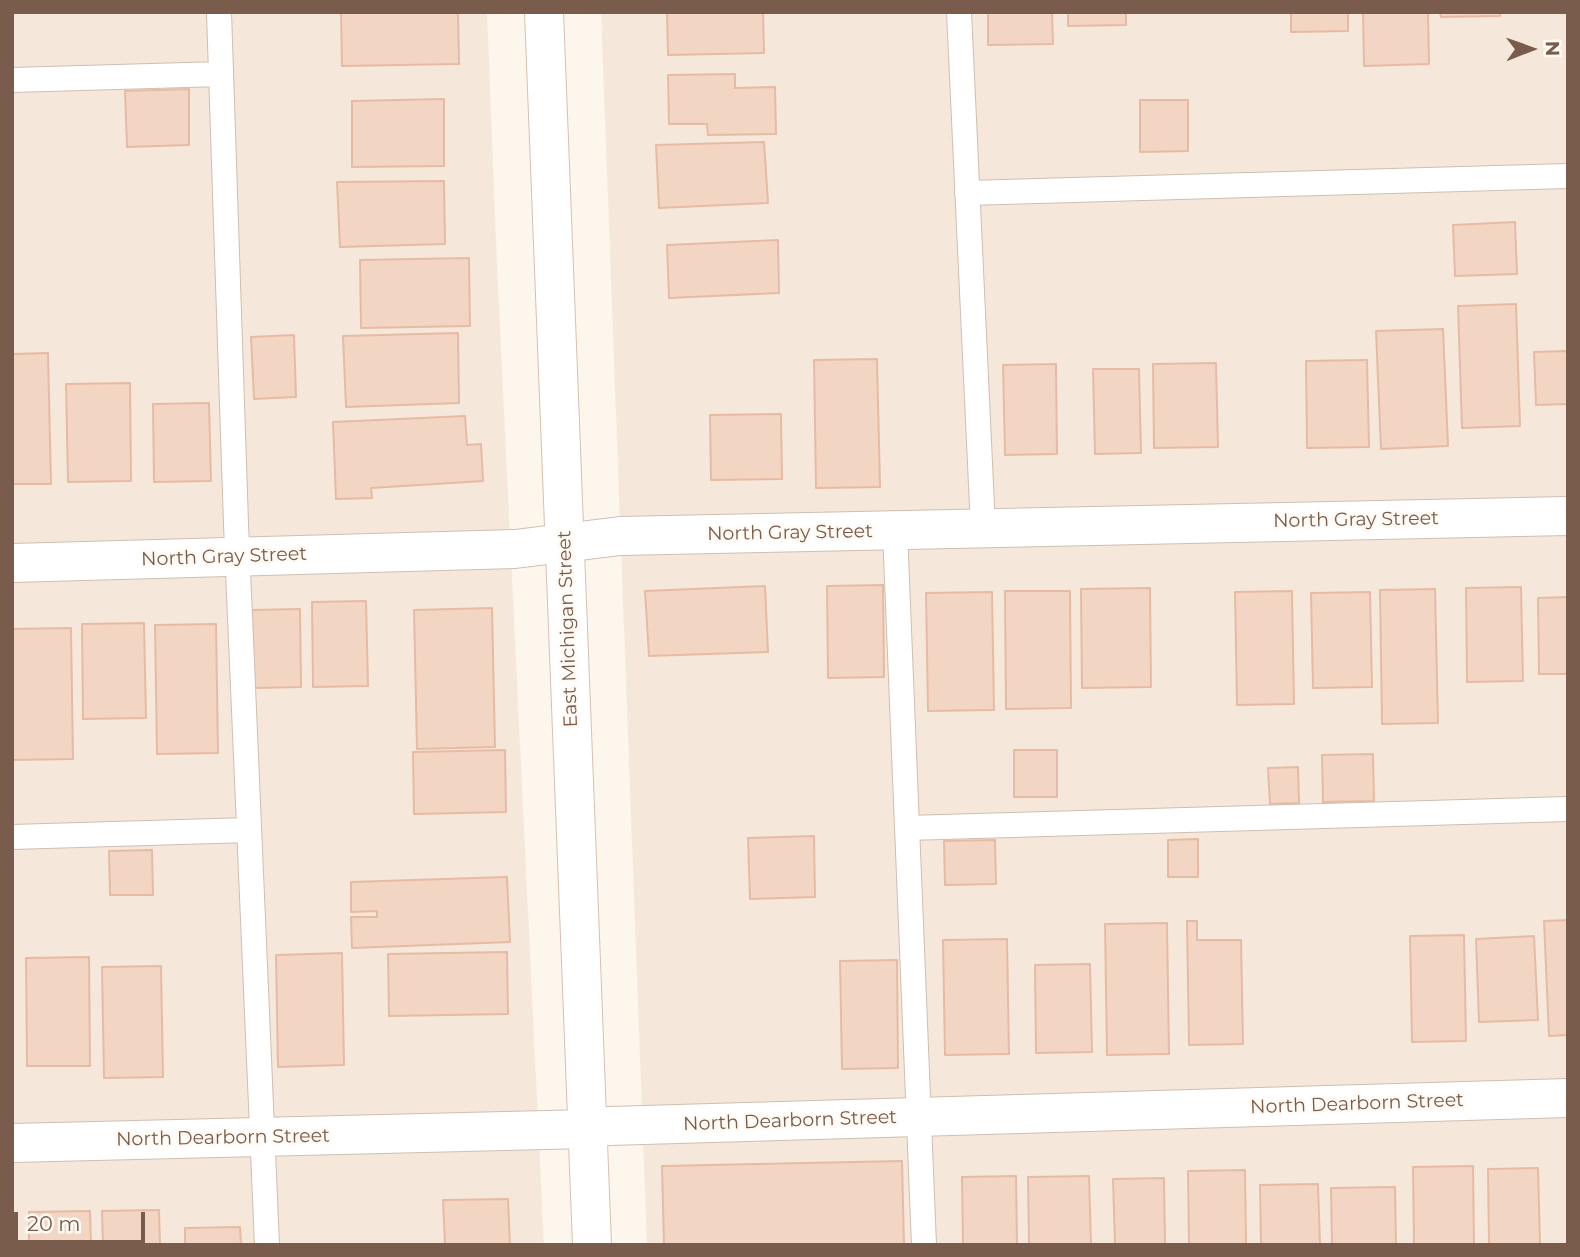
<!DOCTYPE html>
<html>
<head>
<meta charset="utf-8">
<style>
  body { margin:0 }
  #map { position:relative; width:1580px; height:1257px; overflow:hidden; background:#fdf6ec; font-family:Montserrat,sans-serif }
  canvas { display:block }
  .frame { position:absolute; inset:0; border:14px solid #7a5c4d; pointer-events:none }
  .north { position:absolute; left:1496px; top:14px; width:70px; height:70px; -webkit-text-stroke:5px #fffaf3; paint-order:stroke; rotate:89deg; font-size:19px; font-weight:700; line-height:28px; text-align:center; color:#7a5c4d }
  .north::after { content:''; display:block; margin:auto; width:24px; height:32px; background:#7a5c4d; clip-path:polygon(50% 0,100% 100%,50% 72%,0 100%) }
  .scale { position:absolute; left:14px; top:1212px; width:131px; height:32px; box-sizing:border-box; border:4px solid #7a5c4d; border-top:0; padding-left:9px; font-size:21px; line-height:24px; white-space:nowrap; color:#7a5c4d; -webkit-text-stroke:5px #fffaf3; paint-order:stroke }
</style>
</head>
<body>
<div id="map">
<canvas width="1580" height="1257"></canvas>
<div class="frame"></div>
<div class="north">N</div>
<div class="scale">20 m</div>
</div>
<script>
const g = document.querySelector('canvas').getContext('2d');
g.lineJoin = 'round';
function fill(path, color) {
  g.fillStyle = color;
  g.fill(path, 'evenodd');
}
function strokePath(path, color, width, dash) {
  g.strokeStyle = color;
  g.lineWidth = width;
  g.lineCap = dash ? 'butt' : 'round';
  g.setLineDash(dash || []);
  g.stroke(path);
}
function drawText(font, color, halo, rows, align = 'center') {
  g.font = font + ' Montserrat,sans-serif';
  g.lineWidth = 5;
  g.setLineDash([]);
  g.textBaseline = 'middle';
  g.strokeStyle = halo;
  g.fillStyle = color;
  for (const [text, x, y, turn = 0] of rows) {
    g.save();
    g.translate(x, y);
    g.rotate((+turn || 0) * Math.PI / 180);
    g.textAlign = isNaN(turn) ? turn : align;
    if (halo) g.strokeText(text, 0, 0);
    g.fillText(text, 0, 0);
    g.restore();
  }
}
const residential = new Path2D(`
  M 12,12 L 487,12 L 497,265 L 544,1245 L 12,1245 Z
  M 601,12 L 1568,12 L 1568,1245 L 647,1245 Z`);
const building = new Path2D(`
  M 341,12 L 458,12 L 459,64 L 342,66 Z
  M 667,12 L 763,12 L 764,53 L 668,55 Z
  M 988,12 L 1052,12 L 1053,44 L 988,45 Z
  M 1068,12 L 1126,12 L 1126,25 L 1068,26 Z
  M 1291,12 L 1348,12 L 1348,31 L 1291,32 Z
  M 1363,12 L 1428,12 L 1429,64 L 1364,66 Z
  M 1440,12 L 1500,12 L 1500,16 L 1441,17 Z
  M 735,74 L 735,88 L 775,87 L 776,134 L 708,135 L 707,124 L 669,124 L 668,75 Z
  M 189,89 L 189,145 L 127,147 L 125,91 Z
  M 444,99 L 444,166 L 352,167 L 352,101 Z
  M 1140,100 L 1188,100 L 1188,151 L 1140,152 Z
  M 764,142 L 768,203 L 659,208 L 656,145 Z
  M 444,181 L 445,244 L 340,247 L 337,182 Z
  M 1515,222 L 1517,274 L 1455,276 L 1453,225 Z
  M 778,240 L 779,293 L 669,298 L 667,245 Z
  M 469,258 L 470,326 L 361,328 L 360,260 Z
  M 1516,304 L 1520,426 L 1462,428 L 1458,306 Z
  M 1443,329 L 1448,446 L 1381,449 L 1376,331 Z
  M 458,333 L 459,403 L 346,407 L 343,336 Z
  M 294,335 L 296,397 L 254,399 L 251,337 Z
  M 1568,351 L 1568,404 L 1536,405 L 1534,352 Z
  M 48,353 L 51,484 L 12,484 L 12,354 Z
  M 877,359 L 880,487 L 816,488 L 814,360 Z
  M 1367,360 L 1369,447 L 1307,448 L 1306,361 Z
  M 1216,363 L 1218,447 L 1154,448 L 1153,364 Z
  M 1056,364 L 1057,454 L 1005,455 L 1003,365 Z
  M 1093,369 L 1139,369 L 1141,453 L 1095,454 Z
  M 130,383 L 131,481 L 68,482 L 66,384 Z
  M 209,403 L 211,481 L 154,482 L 153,404 Z
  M 781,414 L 782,479 L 711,480 L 710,415 Z
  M 465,416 L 467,445 L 481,444 L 483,481 L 371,488 L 372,498 L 336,499 L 333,422 Z
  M 883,585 L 884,677 L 828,678 L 827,586 Z
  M 765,586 L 768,652 L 649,656 L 645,591 Z
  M 1521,587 L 1523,681 L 1467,682 L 1466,588 Z
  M 1150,588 L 1151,687 L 1082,688 L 1081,589 Z
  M 1435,589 L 1438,723 L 1382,724 L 1380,590 Z
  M 1005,591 L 1070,591 L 1071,708 L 1006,709 Z
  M 1292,591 L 1294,704 L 1237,705 L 1235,592 Z
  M 992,592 L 994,710 L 928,711 L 926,593 Z
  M 1370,592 L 1372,687 L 1313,688 L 1311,593 Z
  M 1568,597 L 1568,674 L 1539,674 L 1538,598 Z
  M 366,601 L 368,686 L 313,687 L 312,602 Z
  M 492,608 L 495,747 L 417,749 L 414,610 Z
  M 300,609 L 301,687 L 253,688 L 252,610 Z
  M 144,623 L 146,718 L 83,719 L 82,624 Z
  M 216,624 L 218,753 L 157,754 L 155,625 Z
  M 71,628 L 73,759 L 12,760 L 12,629 Z
  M 505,750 L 506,812 L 414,814 L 413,752 Z
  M 1014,750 L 1057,750 L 1057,797 L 1014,797 Z
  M 1373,754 L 1374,801 L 1323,802 L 1322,755 Z
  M 1298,767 L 1299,803 L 1270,804 L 1268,768 Z
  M 814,836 L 815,897 L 750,899 L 748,838 Z
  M 1198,839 L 1198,877 L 1168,877 L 1168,840 Z
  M 995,840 L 996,884 L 945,885 L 944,841 Z
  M 152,850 L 153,895 L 110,895 L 109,851 Z
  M 507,877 L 510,942 L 352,948 L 351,917 L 377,917 L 377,911 L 351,912 L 351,882 Z
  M 1568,920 L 1568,1035 L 1549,1036 L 1544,921 Z
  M 1187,921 L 1197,921 L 1197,940 L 1241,940 L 1243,1044 L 1189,1045 Z
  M 1167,923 L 1169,1054 L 1107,1055 L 1105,924 Z
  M 1464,935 L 1466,1041 L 1412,1042 L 1410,936 Z
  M 1534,936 L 1538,1020 L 1479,1022 L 1476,939 Z
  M 1007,939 L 1009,1054 L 945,1055 L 943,940 Z
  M 507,952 L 508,1014 L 389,1016 L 388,954 Z
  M 342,953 L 344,1065 L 278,1067 L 276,955 Z
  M 89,957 L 90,1066 L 27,1066 L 26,958 Z
  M 897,960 L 898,1068 L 842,1069 L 840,961 Z
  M 1090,964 L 1092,1052 L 1036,1053 L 1035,965 Z
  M 161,966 L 163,1077 L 104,1078 L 102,967 Z
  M 902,1161 L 904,1245 L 664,1245 L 662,1166 Z
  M 1473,1166 L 1474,1245 L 1414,1245 L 1413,1167 Z
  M 1538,1168 L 1540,1245 L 1489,1245 L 1488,1169 Z
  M 1245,1170 L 1246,1245 L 1189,1245 L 1188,1171 Z
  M 1016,1176 L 1017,1245 L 963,1245 L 962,1177 Z
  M 1089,1176 L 1091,1245 L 1029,1245 L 1028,1177 Z
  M 1164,1178 L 1165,1245 L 1115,1245 L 1113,1179 Z
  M 1318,1184 L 1320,1245 L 1261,1245 L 1260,1185 Z
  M 1395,1187 L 1396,1245 L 1332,1245 L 1331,1188 Z
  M 508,1199 L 510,1245 L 445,1245 L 443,1200 Z
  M 159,1210 L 160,1245 L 103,1245 L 102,1211 Z
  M 90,1211 L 91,1245 L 29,1245 L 29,1212 Z
  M 12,1227 L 17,1227 L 17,1245 L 12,1245 Z
  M 240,1227 L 241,1245 L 185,1245 L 185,1228 Z`);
const lane = new Path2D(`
  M 219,12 L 236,524 L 267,1245
  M 959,12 L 983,528
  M 12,80 L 221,74
  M 967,193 L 1568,176
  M 895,531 L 924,1245
  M 907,828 L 1568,809
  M 12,837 L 249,830`);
const street = new Path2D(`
  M 12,563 L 515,549 L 620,536 L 1568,516
  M 12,1143 L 588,1129 L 609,1126 L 1568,1098`);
const secondary = new Path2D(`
  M 544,12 L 592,1245`);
const streetNames = [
  ["North Gray Street",1356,520,-1],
  ["North Gray Street",790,533,-1],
  ["North Gray Street",224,557,-2],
  ["East Michigan Street",568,629,-92],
  ["North Dearborn Street",1357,1104,-2],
  ["North Dearborn Street",790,1121,-2],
  ["North Dearborn Street",223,1138,-1]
];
fill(residential, '#f5e8da');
fill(building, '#f3d5c3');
strokePath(building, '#e6bba3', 2);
strokePath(lane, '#d1beb0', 26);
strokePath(street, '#d1beb0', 40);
strokePath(secondary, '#d6c0b0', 40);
strokePath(lane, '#fff', 24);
strokePath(street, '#fff', 38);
strokePath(secondary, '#fff', 38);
drawText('19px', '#7a5c4d', '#fffaf3', streetNames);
</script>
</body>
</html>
